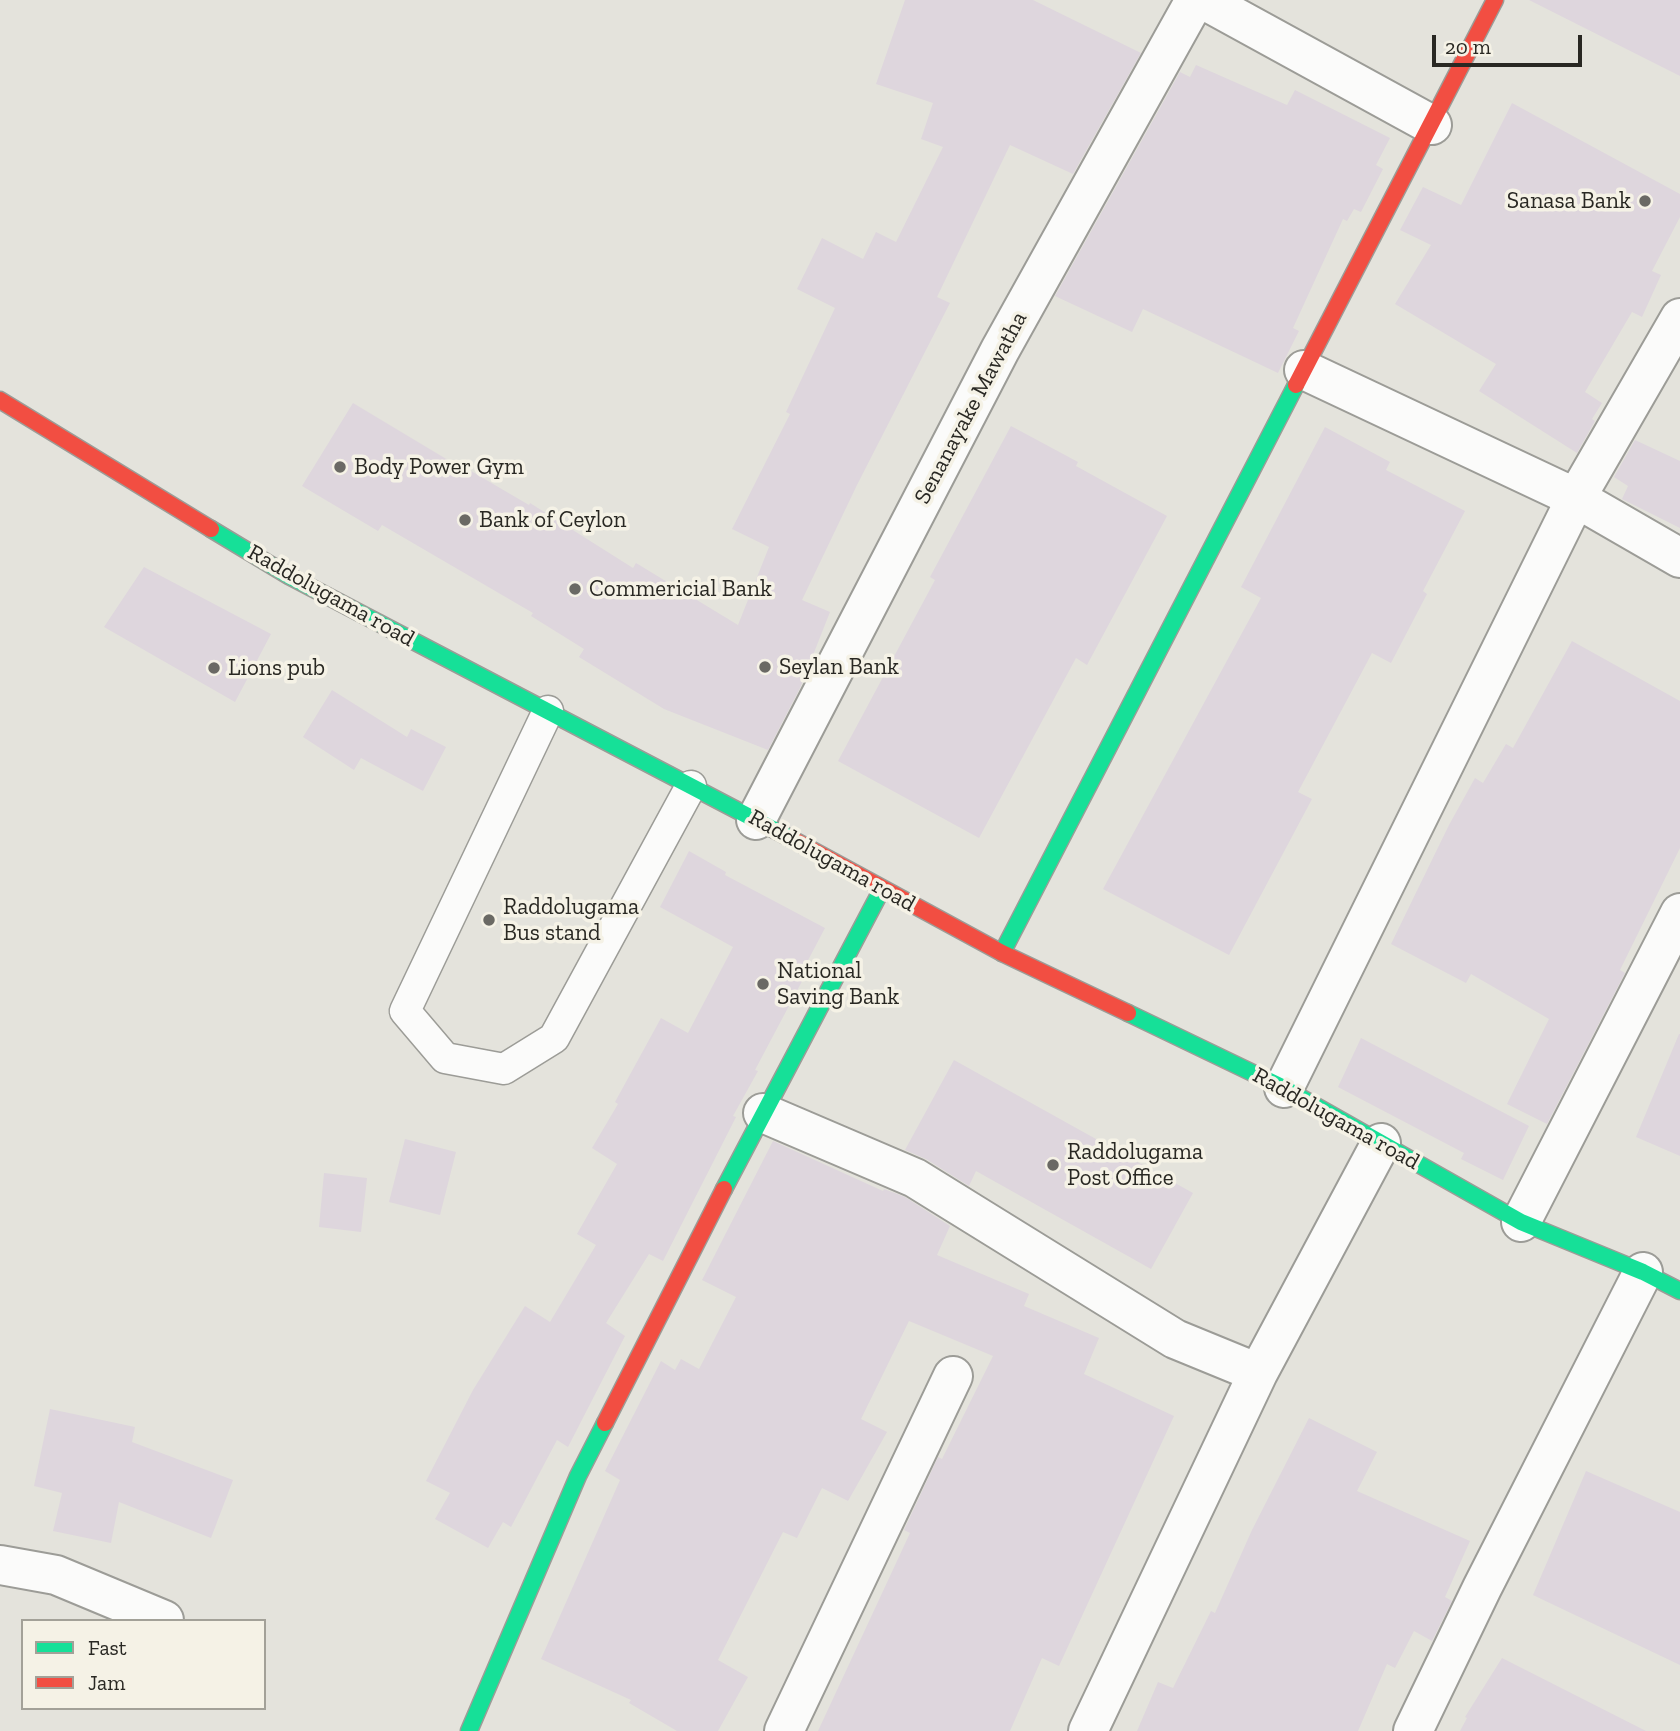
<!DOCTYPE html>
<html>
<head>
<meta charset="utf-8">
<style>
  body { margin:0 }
  #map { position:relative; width:1680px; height:1731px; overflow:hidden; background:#e4e3dc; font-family:"Zilla Slab",serif }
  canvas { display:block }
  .legend { position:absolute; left:21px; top:1619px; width:245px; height:91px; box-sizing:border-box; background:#f5f2e6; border:2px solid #a3a198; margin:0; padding:9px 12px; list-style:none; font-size:21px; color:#292823 }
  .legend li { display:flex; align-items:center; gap:14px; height:35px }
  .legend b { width:35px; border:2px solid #a3a198 }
  .scale { position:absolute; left:1432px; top:35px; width:150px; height:32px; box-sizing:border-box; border:4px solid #292823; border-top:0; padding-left:9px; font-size:21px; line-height:24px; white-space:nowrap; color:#292823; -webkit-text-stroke:5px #f5f2e6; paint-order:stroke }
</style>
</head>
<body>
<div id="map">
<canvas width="1680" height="1731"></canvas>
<ul class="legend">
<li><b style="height:9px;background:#16e098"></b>Fast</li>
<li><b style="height:9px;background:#f24e42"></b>Jam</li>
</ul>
<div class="scale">20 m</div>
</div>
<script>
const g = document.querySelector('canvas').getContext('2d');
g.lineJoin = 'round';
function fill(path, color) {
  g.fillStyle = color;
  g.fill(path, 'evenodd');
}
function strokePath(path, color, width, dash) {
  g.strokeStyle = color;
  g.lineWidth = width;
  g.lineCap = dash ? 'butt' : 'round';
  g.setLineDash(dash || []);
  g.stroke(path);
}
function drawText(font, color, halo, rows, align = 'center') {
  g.font = font + ' "Zilla Slab",serif';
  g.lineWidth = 7;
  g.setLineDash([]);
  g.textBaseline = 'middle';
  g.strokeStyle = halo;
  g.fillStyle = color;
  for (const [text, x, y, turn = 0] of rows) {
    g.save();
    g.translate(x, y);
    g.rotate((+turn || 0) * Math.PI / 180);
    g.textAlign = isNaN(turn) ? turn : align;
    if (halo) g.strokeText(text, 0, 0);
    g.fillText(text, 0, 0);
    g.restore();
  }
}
const building = new Path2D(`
  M 905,0 L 1033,0 L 1141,53 L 1073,174 L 1010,145 L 937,297 L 950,303 L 857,485 L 802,600 L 830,612 L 800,688 L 768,750 L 664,709 L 579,657 L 584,649 L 531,616 L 533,613 L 382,525 L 378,531 L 302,486 L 353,403 L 458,466 L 459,464 L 529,505 L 530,503 L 633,568 L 636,563 L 738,625 L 769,547 L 732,529 L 790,414 L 786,412 L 835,308 L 797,289 L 822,238 L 863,259 L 876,232 L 896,242 L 943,147 L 921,139 L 933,103 L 876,84 Z
  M 1529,0 L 1680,0 L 1680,76 Z
  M 1196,65 L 1287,105 L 1295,90 L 1390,138 L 1376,165 L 1383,169 L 1361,212 L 1354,209 L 1347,221 L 1343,219 L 1293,328 L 1299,331 L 1278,373 L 1143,309 L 1132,332 L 1055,296 L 1180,72 L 1190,77 Z
  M 1512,103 L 1680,194 L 1680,217 L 1652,271 L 1661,275 L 1642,317 L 1632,312 L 1585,392 L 1602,403 L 1592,419 L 1595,421 L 1577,453 L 1479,391 L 1496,364 L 1395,304 L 1431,245 L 1400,230 L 1423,187 L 1461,205 Z
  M 1011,426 L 1078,462 L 1076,466 L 1167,516 L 1087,665 L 1076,658 L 979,838 L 838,761 L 935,580 L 930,577 Z
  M 1325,427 L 1390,462 L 1386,470 L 1465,511 L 1423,591 L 1427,594 L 1391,663 L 1372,653 L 1298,792 L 1312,799 L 1229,955 L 1103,889 L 1261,598 L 1241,587 Z
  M 1635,440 L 1680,461 L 1680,528 L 1622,499 L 1628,486 L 1614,477 Z
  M 144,567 L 271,634 L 235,702 L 104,627 Z
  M 1572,641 L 1680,701 L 1680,848 L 1620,970 L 1625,973 L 1547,1124 L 1507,1104 L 1549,1019 L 1471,974 L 1466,983 L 1391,944 L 1449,825 L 1475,778 L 1483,783 L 1506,744 L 1513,748 Z
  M 332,690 L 407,737 L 411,729 L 446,747 L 423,791 L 361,758 L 354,770 L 303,737 Z
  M 689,851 L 726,872 L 725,875 L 825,928 L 805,966 L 809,968 L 755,1070 L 758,1071 L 733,1116 L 736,1117 L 663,1261 L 649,1254 L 606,1323 L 625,1336 L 568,1447 L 557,1440 L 511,1527 L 503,1522 L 488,1548 L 435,1519 L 450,1493 L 426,1481 L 473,1390 L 525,1306 L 550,1322 L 596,1245 L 577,1234 L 617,1164 L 592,1148 L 618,1104 L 615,1102 L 661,1018 L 688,1033 L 733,947 L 660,907 Z
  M 1679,1034 L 1680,1034 L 1680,1156 L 1636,1137 Z
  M 1361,1038 L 1529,1126 L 1503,1180 L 1461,1159 L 1464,1153 L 1338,1087 Z
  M 954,1060 L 1193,1193 L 1151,1269 L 976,1171 L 969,1186 L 926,1159 L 905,1150 Z
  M 405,1139 L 456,1152 L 440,1215 L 389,1202 Z
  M 773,1141 L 883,1191 L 884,1189 L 905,1197 L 950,1226 L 937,1255 L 1029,1294 L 1024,1306 L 1099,1338 L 1084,1374 L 1174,1416 L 1059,1666 L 1042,1658 L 1010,1731 L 818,1731 L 910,1533 L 904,1530 L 938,1457 L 942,1459 L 993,1356 L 909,1321 L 861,1419 L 887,1432 L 848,1501 L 822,1488 L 797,1538 L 783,1532 L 718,1660 L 748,1677 L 718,1731 L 677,1731 L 629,1703 L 631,1700 L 541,1659 L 620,1480 L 605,1471 L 661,1361 L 675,1370 L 681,1359 L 699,1369 L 736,1297 L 702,1280 Z
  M 324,1173 L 367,1178 L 361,1232 L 319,1227 Z
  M 50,1409 L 135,1427 L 132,1442 L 233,1480 L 211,1538 L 119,1502 L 111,1543 L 53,1531 L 62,1493 L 34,1486 Z
  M 1309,1418 L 1377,1452 L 1357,1491 L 1470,1541 L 1445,1597 L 1452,1601 L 1432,1641 L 1414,1631 L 1395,1668 L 1387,1664 L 1358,1731 L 1137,1731 L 1158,1682 L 1173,1688 L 1211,1611 L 1215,1613 L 1252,1530 Z
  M 1586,1471 L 1680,1512 L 1680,1665 L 1533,1595 Z
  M 1502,1658 L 1646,1731 L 1460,1731 L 1467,1718 L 1465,1717 Z`);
const lane = new Path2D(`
  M 548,711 L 405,1011 L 445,1058 L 504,1069 L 554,1038 L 691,786`);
const street = new Path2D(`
  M 1204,0 L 1432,125
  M 1304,370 L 1576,498 L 1680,558
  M 756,820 L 1000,350 L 1195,0
  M 1284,1088 L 1576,498 L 1680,318
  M 763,1113 L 915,1178 L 1175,1339 L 1258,1373
  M 1521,1222 L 1680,913
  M 0,1565 L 56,1575 L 164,1620
  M 784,1731 L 953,1376
  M 1088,1731 L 1258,1373 L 1381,1143
  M 1413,1731 L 1482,1588 L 1643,1272`);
const fast = new Path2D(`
  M 211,529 L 289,576 L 792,839
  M 1002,953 L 1296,385
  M 1128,1013 L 1284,1088 L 1521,1222 L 1643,1272 L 1680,1291
  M 724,1189 L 882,889
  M 469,1731 L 578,1476 L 605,1423`);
const jam = new Path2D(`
  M 1296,385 L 1495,0
  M 0,400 L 211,529
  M 792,839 L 1002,953 L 1128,1013
  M 605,1423 L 724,1189`);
const markers = [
  [1645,201,7,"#6a6964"],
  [340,467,7,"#6a6964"],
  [465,520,7,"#6a6964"],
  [575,589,7,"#6a6964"],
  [765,667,7,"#6a6964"],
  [214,668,7,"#6a6964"],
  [489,920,7,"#6a6964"],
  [763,984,7,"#6a6964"],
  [1053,1165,7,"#6a6964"]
];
const poiNames = [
  ["Sanasa Bank",1631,201,"right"],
  ["Body Power Gym",354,467],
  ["Bank of Ceylon",479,520],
  ["Commericial Bank",589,589],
  ["Seylan Bank",779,667],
  ["Lions pub",228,668],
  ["Raddolugama",503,907],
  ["Bus stand",503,933],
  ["National",777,971],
  ["Saving Bank",777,997],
  ["Raddolugama",1067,1152],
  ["Post Office",1067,1178]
];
const streetNames = [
  ["Senanayake Mawatha",971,408,-62],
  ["Raddolugama road",331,596,29],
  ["Raddolugama road",832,861,29],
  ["Raddolugama road",1336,1119,29]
];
fill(building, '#ded6dd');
strokePath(lane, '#9c9c97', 33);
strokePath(street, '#9c9c97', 42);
strokePath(fast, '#9c9c97', 19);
strokePath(jam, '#9c9c97', 19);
strokePath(lane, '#fbfbfa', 30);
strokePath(street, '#fbfbfa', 38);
strokePath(fast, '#16e098', 16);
strokePath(jam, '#f24e42', 16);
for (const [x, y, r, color] of markers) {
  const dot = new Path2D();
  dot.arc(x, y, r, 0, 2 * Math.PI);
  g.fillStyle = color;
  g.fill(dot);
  strokePath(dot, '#f5f2e6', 2.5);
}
drawText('23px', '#292823', '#f5f2e6', poiNames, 'left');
drawText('23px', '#292823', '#f5f2e6', streetNames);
</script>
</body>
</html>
